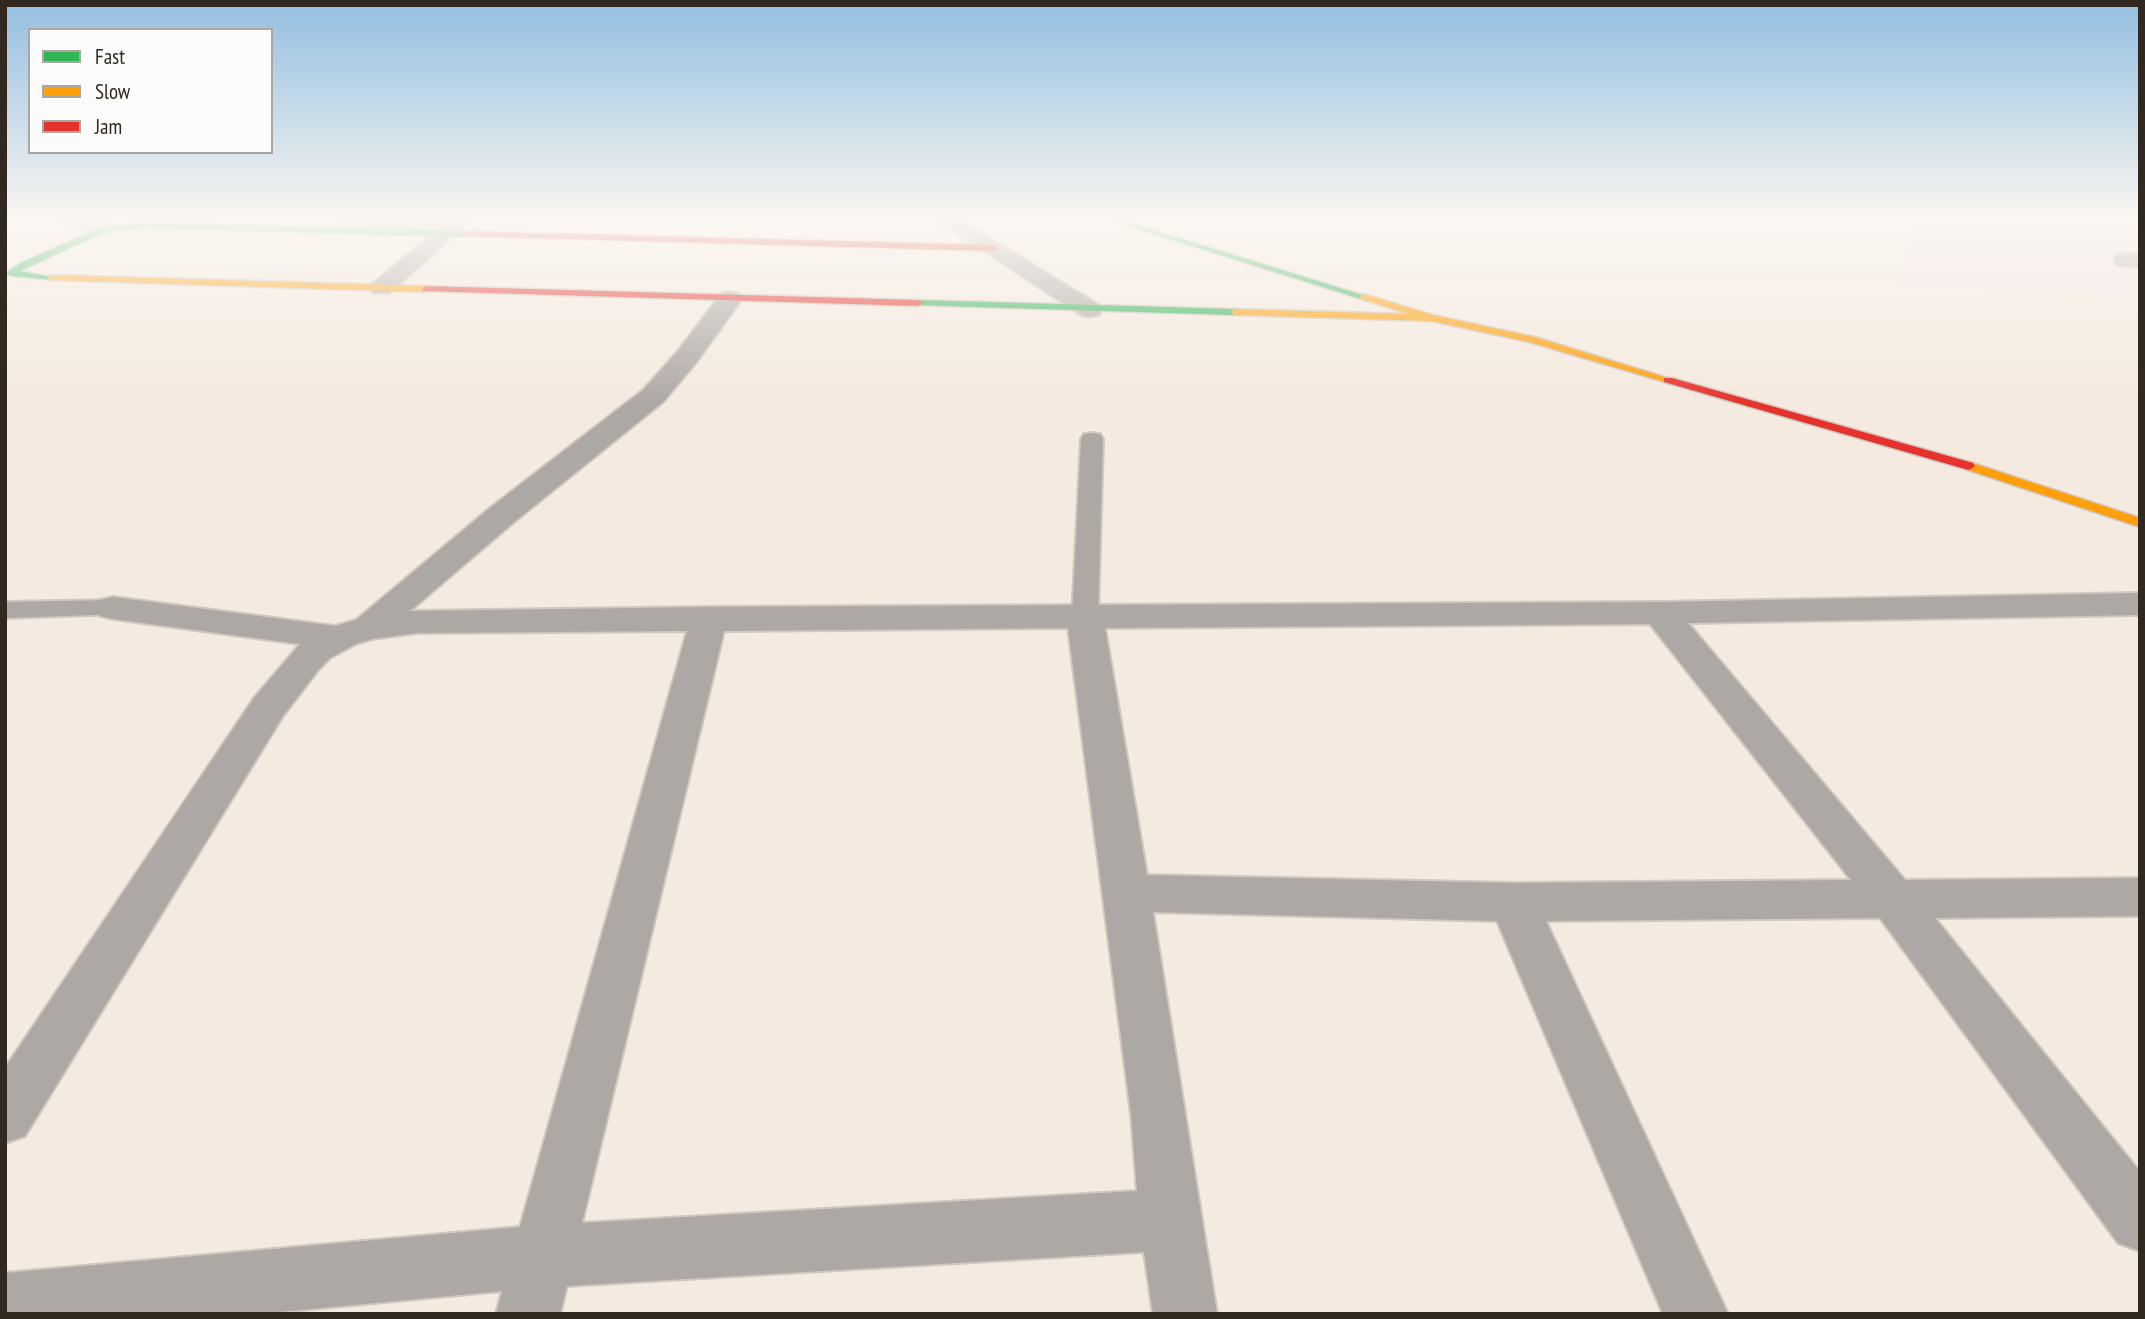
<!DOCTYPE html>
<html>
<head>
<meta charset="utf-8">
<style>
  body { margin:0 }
  #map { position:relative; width:2145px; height:1319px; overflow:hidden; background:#f5eadf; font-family:"PT Sans Narrow",sans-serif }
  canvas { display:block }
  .frame { position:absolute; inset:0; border:7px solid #31291f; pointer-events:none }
  .legend { position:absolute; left:28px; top:28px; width:245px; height:126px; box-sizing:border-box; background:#fbfbfb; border:2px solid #aaa7a3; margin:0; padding:9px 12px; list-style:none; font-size:21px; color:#31291f }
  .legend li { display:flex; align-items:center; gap:14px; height:35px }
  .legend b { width:35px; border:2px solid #aaa7a3 }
</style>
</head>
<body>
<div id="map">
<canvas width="2145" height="1319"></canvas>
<div class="frame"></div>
<ul class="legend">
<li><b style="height:9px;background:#30b455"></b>Fast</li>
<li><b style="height:9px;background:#ff9f0a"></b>Slow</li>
<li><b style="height:9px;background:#e5322d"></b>Jam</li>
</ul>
</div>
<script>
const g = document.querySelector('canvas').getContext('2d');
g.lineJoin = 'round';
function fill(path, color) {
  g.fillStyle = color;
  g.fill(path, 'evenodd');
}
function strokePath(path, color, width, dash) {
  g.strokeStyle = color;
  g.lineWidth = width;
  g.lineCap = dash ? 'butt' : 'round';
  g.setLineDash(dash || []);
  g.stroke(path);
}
const industrial = new Path2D(`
  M 1916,219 L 2140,219 L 2140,293 L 1896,285 Z`);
const lane = new Path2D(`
  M 1092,433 L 1100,434 L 1103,439 L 1098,617 L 1094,623 L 1085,625 L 1076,623 L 1072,617 L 1081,439 L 1084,434 Z
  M 113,600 L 122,602 L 126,608 L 122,614 L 5,618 L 5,602 Z`);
const street = new Path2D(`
  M 58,219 L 95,219 L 114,224 L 118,228 L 114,232 L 107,234 L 61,223 Z
  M 339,219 L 473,219 L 389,293 L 373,293 L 369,288 L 373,283 L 440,228 L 349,225 L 342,223 Z
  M 935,219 L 959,219 L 1099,305 L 1102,310 L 1099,315 L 1090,317 L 1081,315 Z
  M 2125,253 L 2140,254 L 2140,268 L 2117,265 L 2114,260 L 2117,255 Z
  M 730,292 L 739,294 L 742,299 L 695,364 L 663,402 L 514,522 L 410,611 L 709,607 L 1660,602 L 2140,593 L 2140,615 L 1688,623 L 1905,880 L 2140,878 L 2140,916 L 1935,918 L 2140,1172 L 2140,1251 L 2118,1243 L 1880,918 L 1546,921 L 1728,1314 L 1663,1314 L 1497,921 L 1153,912 L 1217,1314 L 1153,1314 L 1144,1252 L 567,1286 L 560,1314 L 496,1314 L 502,1291 L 258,1314 L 5,1314 L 5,1273 L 520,1227 L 687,631 L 417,633 L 372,639 L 356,644 L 330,658 L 319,669 L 283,716 L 25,1136 L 5,1143 L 5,1068 L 254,698 L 300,644 L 113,619 L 100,616 L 95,608 L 100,600 L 113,597 L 335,626 L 356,620 L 490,508 L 643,390 L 677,352 L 721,294 ZM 1650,624 L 1851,880 L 1513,883 L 1147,875 L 1105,628 ZM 1068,628 L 1131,1114 L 1137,1191 L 582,1223 L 724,631 Z`);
const fast = new Path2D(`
  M 1105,219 L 1118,219 L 1369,297 L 1361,299 Z
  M 150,222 L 463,231 L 467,234 L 463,237 L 150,228 L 109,230 L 20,271 L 57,278 L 55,280 L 11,276 L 6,273 L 22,262 L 104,226 Z
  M 918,300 L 1235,309 L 1240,312 L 1235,315 L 914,305 L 914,301 Z`);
const slow = new Path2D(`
  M 52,275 L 426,286 L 431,289 L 426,292 L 49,280 L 47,278 Z
  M 1364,294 L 1433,315 L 1535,337 L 1674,380 L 1668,383 L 1529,342 L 1431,321 L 1235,315 L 1230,312 L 1235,309 L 1409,314 L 1361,299 L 1359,297 Z
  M 1969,462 L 2140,518 L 2140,527 L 1965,469 L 1963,466 Z`);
const jam = new Path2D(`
  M 463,231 L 993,245 L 998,248 L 993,251 L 460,236 L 459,234 Z
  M 426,286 L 918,300 L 923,303 L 918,306 L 423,291 L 423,287 Z
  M 1664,378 L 1672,378 L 1973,463 L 1975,466 L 1969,470 L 1965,469 L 1664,382 Z`);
fill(industrial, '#f4e3e5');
strokePath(lane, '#d0c7be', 4);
strokePath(street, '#d0c7be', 4);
strokePath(fast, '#d0c7be', 3);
strokePath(slow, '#d0c7be', 3);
strokePath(jam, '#d0c7be', 3);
fill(lane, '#ada8a3');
fill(street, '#ada8a3');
fill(fast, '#30b455');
fill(slow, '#ff9f0a');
fill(jam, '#e5322d');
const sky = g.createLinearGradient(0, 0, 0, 404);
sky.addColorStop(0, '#93bee1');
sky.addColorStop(0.54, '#faf6f1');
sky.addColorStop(1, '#faf6f100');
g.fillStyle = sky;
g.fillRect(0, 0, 2145, 404);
</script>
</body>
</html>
